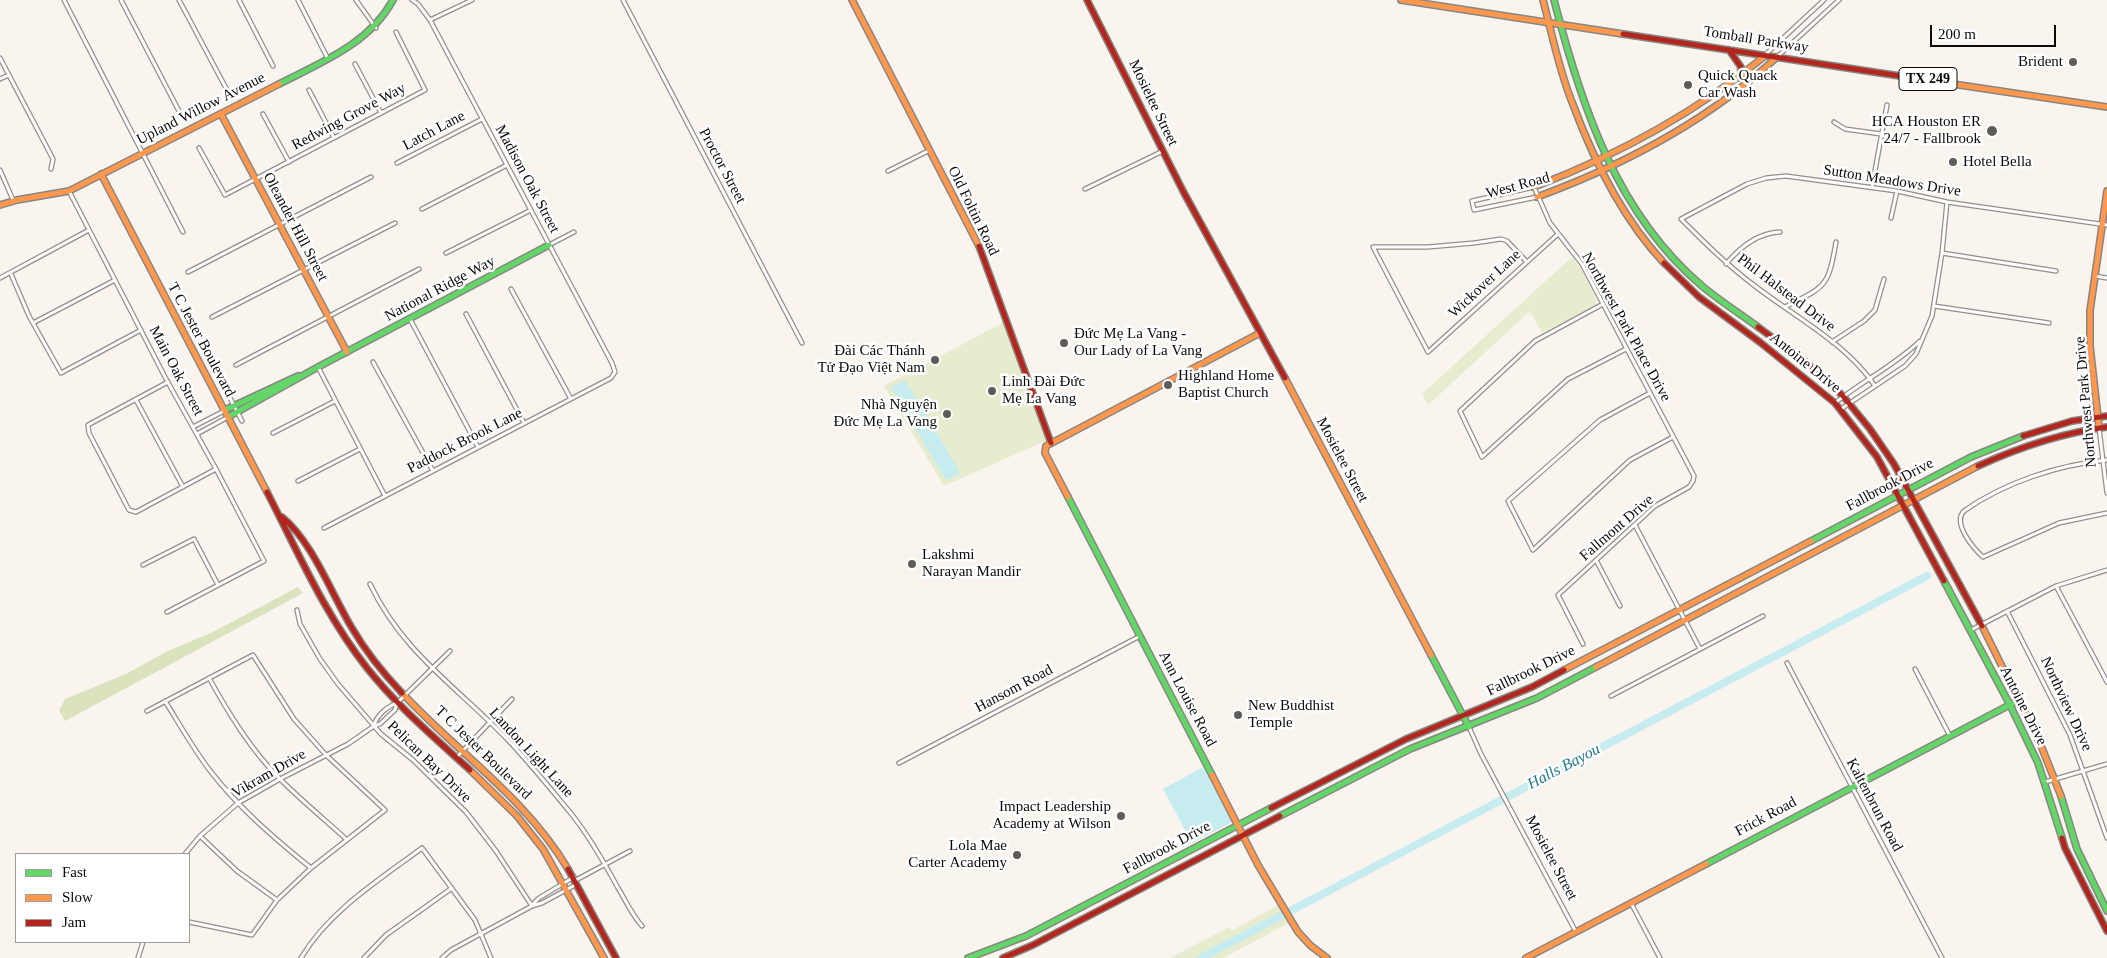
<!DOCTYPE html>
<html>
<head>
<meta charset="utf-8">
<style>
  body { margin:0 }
  #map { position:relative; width:2107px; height:958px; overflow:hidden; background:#f9f4ee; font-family:Georgia,serif }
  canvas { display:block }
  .legend { position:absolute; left:15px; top:853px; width:175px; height:90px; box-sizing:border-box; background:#fff; border:1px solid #9d9d9d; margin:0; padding:6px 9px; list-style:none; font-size:15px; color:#0a0a0a }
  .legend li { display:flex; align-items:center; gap:10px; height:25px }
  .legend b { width:25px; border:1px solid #9d9d9d }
  .scale { position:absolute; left:1930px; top:25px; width:126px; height:22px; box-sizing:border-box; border:2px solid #0a0a0a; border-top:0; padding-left:6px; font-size:15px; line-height:18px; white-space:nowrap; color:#0a0a0a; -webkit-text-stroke:4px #fff; paint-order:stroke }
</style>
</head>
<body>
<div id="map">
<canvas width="2107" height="958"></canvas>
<ul class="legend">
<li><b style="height:6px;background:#63d668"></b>Fast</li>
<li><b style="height:6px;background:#ff974d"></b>Slow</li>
<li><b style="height:6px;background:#b3261e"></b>Jam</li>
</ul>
<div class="scale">200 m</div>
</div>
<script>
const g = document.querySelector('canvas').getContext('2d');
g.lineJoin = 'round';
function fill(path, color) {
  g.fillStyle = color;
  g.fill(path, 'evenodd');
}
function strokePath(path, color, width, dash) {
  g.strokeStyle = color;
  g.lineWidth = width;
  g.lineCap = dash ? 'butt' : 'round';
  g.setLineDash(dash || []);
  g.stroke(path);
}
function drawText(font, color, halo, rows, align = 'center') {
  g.font = font + ' Georgia,serif';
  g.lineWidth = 5;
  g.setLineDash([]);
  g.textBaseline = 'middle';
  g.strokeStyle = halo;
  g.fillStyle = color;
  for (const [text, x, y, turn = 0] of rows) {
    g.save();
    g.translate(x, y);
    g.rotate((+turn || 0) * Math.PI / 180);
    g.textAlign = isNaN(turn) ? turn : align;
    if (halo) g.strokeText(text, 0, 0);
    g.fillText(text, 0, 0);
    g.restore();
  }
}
const green = new Path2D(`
  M 1572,257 L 1578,266 L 1579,265 L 1597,299 L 1595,305 L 1542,333 L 1530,311 L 1428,405 L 1422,394 Z
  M 1004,322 L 1047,440 L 944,486 L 884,386 Z
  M 1279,905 L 1289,923 L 1223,958 L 1170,958 L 1229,927 L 1231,931 Z`);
const forest = new Path2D(`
  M 298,587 L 303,593 L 65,721 L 59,710 L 65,699 L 126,674 L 166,652 L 215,631 Z`);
const water = new Path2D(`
  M 905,380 L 959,470 L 959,474 L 947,480 L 944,477 L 893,391 L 891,387 Z
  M 1203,767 L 1232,822 L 1192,843 L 1163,789 Z`);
const river = new Path2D(`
  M 1201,958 L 1927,576`);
const street = new Path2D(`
  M 64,0 L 183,232
  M 121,0 L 180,113
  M 179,0 L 227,90
  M 239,0 L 273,66
  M 298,0 L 328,59
  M 356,0 L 376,28
  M 623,0 L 802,343
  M 430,20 L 472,0
  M 1766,54 L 1824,0
  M 1777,57 L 1839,0
  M 0,58 L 53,159 L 51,169
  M 355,64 L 381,113
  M 0,79 L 9,75
  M 309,90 L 334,138
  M 263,114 L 289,162
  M 1834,122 L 1845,129 L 1881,134
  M 199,148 L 225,195 L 425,90 L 396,32
  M 397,163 L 482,119
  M 0,170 L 13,200
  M 888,171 L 930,150
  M 1872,187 L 1887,105
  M 1085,189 L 1163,151
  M 69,191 L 165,377 L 216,469 L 264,561 L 167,612
  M 1537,197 L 1474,210 L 1472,201 L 1534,187 L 1550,223 L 1582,264 L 1694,476 L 1693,481 L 1689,487 L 1655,506 L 1558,595 L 1583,644
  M 422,209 L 507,165
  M 1891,218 L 1897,191
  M 549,245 L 574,232
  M 446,253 L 531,210
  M 1942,253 L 2056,271
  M 1526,261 L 1507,241 L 1501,239 L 1474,243 L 1428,247 L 1373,247 L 1428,352 L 1558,234
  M 1726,264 C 1740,247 1758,233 1780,232
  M 188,272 L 371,177
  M 11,274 L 29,316 L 61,373 L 141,330
  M 2095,276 L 2107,278
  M 0,278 L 89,230
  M 511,289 L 571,399
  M 1603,304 L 1535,341 L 1460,411 L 1482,457 L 1568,379 L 1626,349
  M 1934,306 L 2049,323
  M 1785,307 C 1826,286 1828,288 1836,242
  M 466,314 L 524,423
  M 212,317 L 395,223
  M 410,319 L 478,447
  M 33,323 L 115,280
  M 1832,342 L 1864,321 L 1875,310 L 1884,279
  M 373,362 L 433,471
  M 236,365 L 419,269
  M 318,367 L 385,496
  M 168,382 L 88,425 L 89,433 L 129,510 L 136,512 L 216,469
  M 1875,386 C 1846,343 1795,317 1755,286 C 1728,266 1705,243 1681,219 L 1747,184 L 1766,178 L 1786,176 L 1897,191 L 1947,202 L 2107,225
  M 1650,393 L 1600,420 L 1508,501 L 1533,550 L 1630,460 L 1673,437
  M 230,398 L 242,421
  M 136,400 L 183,487
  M 1835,403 C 1862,381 1894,366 1920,341
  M 1841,409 L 1905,366 L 1916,354 L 1932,316 L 1942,253 L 1947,202
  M 193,427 L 224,411
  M 2099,428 L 2107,493
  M 273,433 L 335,401
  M 197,434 L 228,417
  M 2107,460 C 2058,465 2005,482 1964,511 C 1952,523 1973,548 1983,557 L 2059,523 L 2107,513
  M 298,481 L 360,449
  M 1635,525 L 1700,649
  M 324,528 L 611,378 L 615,372 L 612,363 L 430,20 L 418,4 L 412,0
  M 1596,560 L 1620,606
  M 143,565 L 194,539 L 218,585
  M 370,584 C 403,653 456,686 507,739 C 529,762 549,787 569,811 C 588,834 604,862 618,888 C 626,901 632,915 642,926
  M 2056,586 L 2107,682
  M 297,610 L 300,624 L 320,659 L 338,684 L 381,734 L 413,760 L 466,812 L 496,851 L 532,906
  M 2007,611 L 2070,735 L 2107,838
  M 1971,630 L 2056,586 L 2107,570
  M 1787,663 L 1942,958
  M 1915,669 L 1950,736
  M 209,678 C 229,714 251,750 280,779 C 301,800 324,819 346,839
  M 1611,696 L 1763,616
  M 165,701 C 180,725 194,750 211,772 C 240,809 275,839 311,868
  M 147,711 L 253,655 L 294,719 L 326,755 L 385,810 L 311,868 L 277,900 L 252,935 L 189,922
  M 374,725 C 377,715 388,706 397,703 L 450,651
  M 1469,727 L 1481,754 L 1576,932
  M 456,758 L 512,699
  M 899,763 L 1140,636
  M 2045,782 L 2107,764
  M 200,836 L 237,871 L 277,900
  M 185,854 L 200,836 L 238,803 L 280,779 L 348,744 L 374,726 L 380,724 L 395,710 L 397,703
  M 576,880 L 630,851
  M 1631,903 L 1660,958
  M 532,905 L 539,898 L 574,877
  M 138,958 L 143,942
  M 301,958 C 329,911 379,880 422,848 L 475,920 L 491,958
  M 364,958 L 386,935 L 452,888
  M 442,958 L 451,950 L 532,906 L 542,903 L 577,884`);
const fast = new Path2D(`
  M 1554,0 C 1581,105 1616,213 1702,286 C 1720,301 1739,313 1758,327
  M 279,84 C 322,62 369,44 393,0
  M 225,410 L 298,376
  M 228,417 L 318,367 L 549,245
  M 1068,497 L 1212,775
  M 1811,541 L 1971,457 L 2023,436
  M 1944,581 L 2010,705 L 2038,763 L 2062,838
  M 1431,655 L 1469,727
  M 2061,796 L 2077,849 L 2107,911
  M 1280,816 L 1410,749 L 1537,698 L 1596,667
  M 1706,864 L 2019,700
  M 968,958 L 1026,936 L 1271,808`);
const slow = new Path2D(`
  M 852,0 L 979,246
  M 1401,0 L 1623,34
  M 1543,0 C 1552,34 1559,70 1572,102 C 1593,159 1622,218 1664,263
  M 1933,81 L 2107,107
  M 221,114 L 347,352
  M 101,174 L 267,492
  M 1534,187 C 1618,155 1695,113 1765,56
  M 1537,197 C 1624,165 1709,120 1777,57
  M 0,205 L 17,200 L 69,191 L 279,84
  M 1285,378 L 1431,655
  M 2099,427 L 2090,346 L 2090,311 L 2107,191
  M 1068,497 L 1045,453 L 1046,446 L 1260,333
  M 1982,626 L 2040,743 L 2061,796
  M 1596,667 L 1978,466
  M 1564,670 L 1811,541
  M 402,693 C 457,752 526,798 568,869
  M 470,770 L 517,816 L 543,849 L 604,958
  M 1212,775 L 1258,865 L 1298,932 L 1311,946 L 1327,958
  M 1526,958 L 1706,864`);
const jam = new Path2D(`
  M 1087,0 L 1183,191 L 1285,378
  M 1623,34 L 1933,81
  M 1729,50 L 1741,67 L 1740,78
  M 979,246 L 1051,443
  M 1664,263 L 1699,297 L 1761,343 L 1835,403 L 1877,457 L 1944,581
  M 1758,327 L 1807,363 L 1843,396 L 1870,429 L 1894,464 L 1982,626
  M 2023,436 L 2072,421 L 2107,416
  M 1978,466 C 2020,447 2061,433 2107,427
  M 267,492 C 298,552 325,615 367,668 C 397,706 435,738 470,770
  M 282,517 C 312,541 332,595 352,628 C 366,652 383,673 402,693
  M 1271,808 L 1406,739 L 1532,687 L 1564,670
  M 2062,838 L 2065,848 L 2107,931
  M 568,869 L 616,958
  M 1003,958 L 1033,945 L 1280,816`);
const markers = [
  [2073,62,5,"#5e5c5a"],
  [1688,85,5,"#5e5c5a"],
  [1992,131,6,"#5e5c5a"],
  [1953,162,5,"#5e5c5a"],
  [1064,343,5,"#5e5c5a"],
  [935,360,5,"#5e5c5a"],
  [1168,385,5,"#5e5c5a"],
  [992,391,5,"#5e5c5a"],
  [947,414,5,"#5e5c5a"],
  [912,564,5,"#5e5c5a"],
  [1238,715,5,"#5e5c5a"],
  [1121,816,5,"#5e5c5a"],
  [1017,855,5,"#5e5c5a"]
];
const shields = [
  [1928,79,58]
];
const shieldNames = [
  ["TX 249",1928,79]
];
const streetNames = [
  ["Tomball Parkway",1756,40,9],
  ["Mosielee Street",1153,103,64],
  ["Upland Willow Avenue",201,109,-27],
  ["Redwing Grove Way",349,117,-28],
  ["Latch Lane",434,131,-28],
  ["Proctor Street",722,166,62],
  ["Madison Oak Street",527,179,62],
  ["Sutton Meadows Drive",1892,181,9],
  ["West Road",1518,186,-15],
  ["Old Foltin Road",973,211,64],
  ["Oleander Hill Street",295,227,62],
  ["Wickover Lane",1485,284,-43],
  ["National Ridge Way",440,289,-28],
  ["Phil Halstead Drive",1786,293,37],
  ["Northwest Park Place Drive",1626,327,61],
  ["T C Jester Boulevard",201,340,62],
  ["Antoine Drive",1805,363,39],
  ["Main Oak Street",176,371,62],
  ["Northwest Park Drive",2086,402,-95],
  ["Paddock Brook Lane",465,441,-27],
  ["Mosielee Street",1342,460,62],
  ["Fallbrook Drive",1890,485,-28],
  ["Fallmont Drive",1617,528,-41],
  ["Fallbrook Drive",1531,671,-26],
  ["Hansom Road",1014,689,-28],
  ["Ann Louise Road",1187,699,62],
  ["Northview Drive",2066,704,65],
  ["Antoine Drive",2023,706,63],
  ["T C Jester Boulevard",483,753,44],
  ["Landon Light Lane",531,753,47],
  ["Pelican Bay Drive",429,762,44],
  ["Vikram Drive",269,774,-30],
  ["Kaltenbrun Road",1874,805,62],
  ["Frick Road",1766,817,-28],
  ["Fallbrook Drive",1167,848,-28],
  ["Mosielee Street",1551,858,62]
];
const poiNames = [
  ["Brident",2063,62,"right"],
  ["Quick Quack",1698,76],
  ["Car Wash",1698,93],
  ["HCA Houston ER",1981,122,"right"],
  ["24/7 - Fallbrook",1981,139,"right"],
  ["Hotel Bella",1963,162],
  ["Đức Mẹ La Vang -",1074,334],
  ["Our Lady of La Vang",1074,351],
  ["Đài Các Thánh",925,351,"right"],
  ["Tử Đạo Việt Nam",925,368,"right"],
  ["Highland Home",1178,376],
  ["Baptist Church",1178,393],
  ["Linh Đài Đức",1002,382],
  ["Mẹ La Vang",1002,399],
  ["Nhà Nguyện",937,405,"right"],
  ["Đức Mẹ La Vang",937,422,"right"],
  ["Lakshmi",922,555],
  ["Narayan Mandir",922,572],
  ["New Buddhist",1248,706],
  ["Temple",1248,723],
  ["Impact Leadership",1111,807,"right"],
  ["Academy at Wilson",1111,824,"right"],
  ["Lola Mae",1007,846,"right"],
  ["Carter Academy",1007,863,"right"]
];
const waterNames = [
  ["Halls Bayou",1564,767,-28]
];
fill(green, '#e7eccf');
fill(forest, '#dae2be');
fill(water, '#c7ecf0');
strokePath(river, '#c7ecf0', 8);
strokePath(street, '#928f8d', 5.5);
strokePath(fast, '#888683', 8);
strokePath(slow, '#888683', 8);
strokePath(jam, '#888683', 8);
strokePath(street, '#fefdfc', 3);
strokePath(fast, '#63d668', 5);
strokePath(slow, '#ff974d', 5);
strokePath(jam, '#b3261e', 5);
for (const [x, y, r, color] of markers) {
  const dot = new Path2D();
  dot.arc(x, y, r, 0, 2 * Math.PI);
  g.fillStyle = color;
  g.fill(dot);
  strokePath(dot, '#fff', 2);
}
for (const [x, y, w] of shields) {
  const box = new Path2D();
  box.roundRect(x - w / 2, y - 11.5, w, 23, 4);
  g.fillStyle = '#fff';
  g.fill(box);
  strokePath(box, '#0a0a0a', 1);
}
drawText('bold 14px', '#0a0a0a', null, shieldNames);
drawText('15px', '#0a0a0a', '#fff', streetNames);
drawText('15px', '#0a0a0a', '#fff', poiNames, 'left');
drawText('italic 16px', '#1e7992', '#fff', waterNames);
</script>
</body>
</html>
